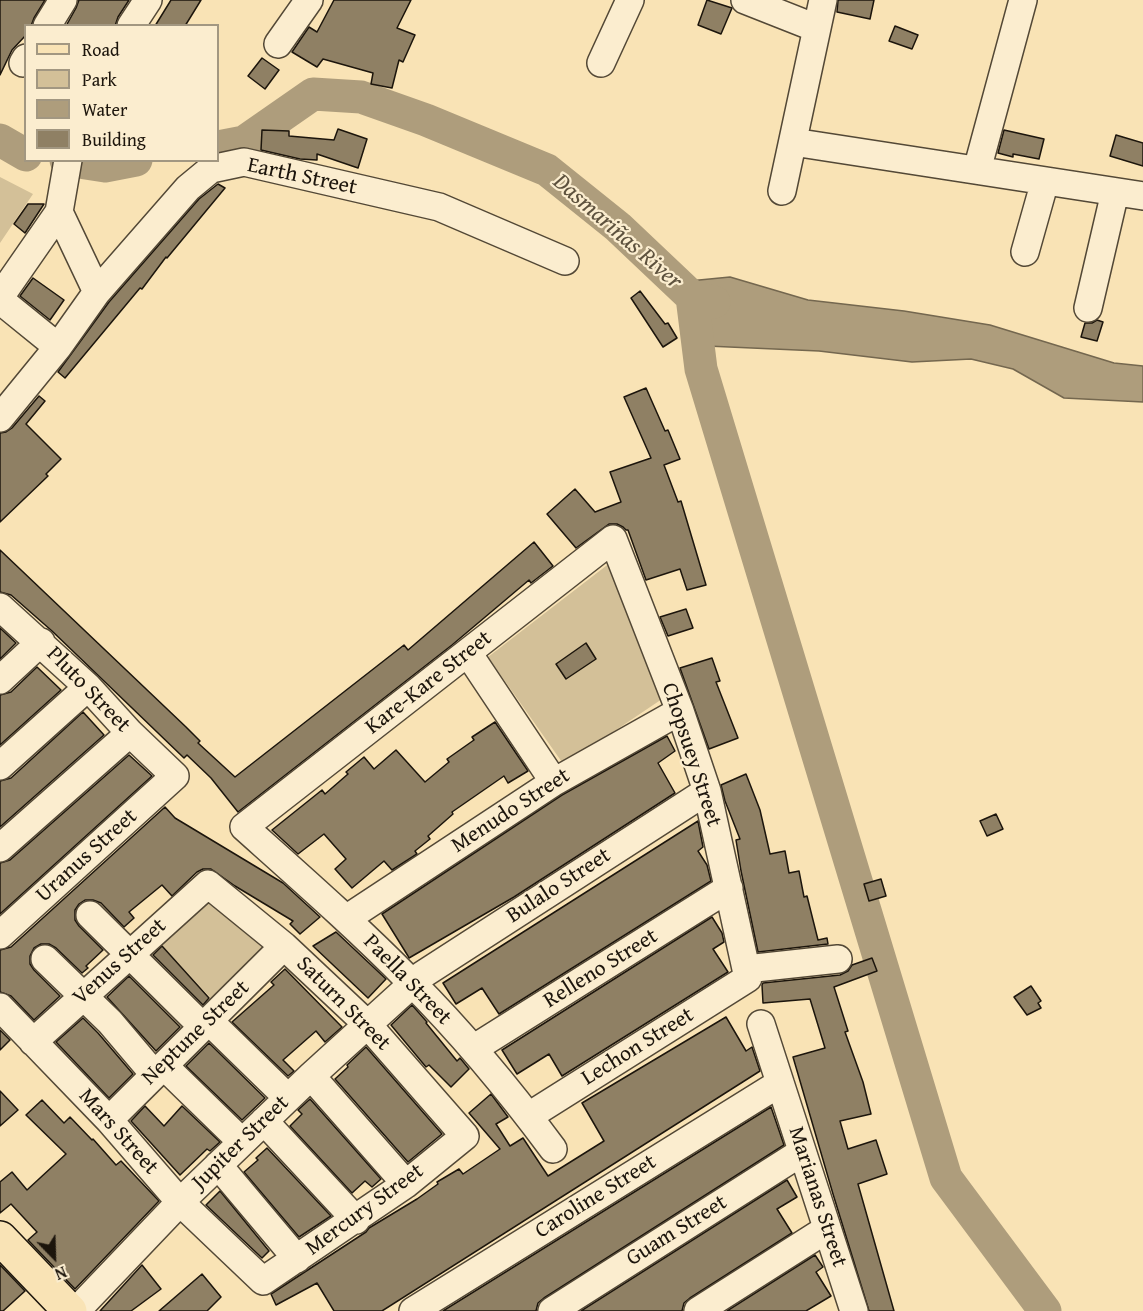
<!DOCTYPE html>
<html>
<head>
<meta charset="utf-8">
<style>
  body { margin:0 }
  #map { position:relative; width:1143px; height:1311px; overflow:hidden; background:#f9e3b5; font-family:"Gentium Book Plus",serif }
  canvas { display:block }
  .legend { position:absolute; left:24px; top:24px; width:195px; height:138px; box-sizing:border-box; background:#fbedcf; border:2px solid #a29781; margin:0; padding:8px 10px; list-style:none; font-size:18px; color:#1c150c }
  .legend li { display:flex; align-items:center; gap:12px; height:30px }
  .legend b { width:30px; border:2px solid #a29781 }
  .north { position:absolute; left:24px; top:1227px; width:60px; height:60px; -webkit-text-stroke:4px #fbedcf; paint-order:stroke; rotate:157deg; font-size:16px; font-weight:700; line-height:24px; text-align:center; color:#1c150c }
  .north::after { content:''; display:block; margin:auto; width:21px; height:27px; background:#1c150c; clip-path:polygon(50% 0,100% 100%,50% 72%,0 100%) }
</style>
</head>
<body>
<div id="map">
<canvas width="1143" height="1311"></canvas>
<ul class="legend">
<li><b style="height:8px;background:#f9e3b5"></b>Road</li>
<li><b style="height:16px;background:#d3c098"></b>Park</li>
<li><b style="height:16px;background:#ae9d7c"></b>Water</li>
<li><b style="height:16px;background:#8f8064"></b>Building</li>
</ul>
<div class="north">N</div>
</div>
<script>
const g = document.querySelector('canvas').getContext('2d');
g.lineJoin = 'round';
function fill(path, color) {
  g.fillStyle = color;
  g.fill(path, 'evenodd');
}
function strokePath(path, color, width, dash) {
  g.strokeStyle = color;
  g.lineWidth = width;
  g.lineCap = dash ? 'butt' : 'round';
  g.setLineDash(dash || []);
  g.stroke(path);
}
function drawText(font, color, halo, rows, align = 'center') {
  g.font = font + ' "Gentium Book Plus",serif';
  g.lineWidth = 4.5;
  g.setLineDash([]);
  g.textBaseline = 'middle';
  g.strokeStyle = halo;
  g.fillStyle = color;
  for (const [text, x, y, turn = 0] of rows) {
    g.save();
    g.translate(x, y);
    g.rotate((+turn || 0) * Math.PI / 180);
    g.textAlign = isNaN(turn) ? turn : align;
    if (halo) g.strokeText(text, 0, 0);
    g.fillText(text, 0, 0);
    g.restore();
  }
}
const green = new Path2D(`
  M 0,177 L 33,194 L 0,243 Z
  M 615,559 L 668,695 L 564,765 L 488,657 Z
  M 207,894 L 277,949 L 219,1007 L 158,941 Z`);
const water = new Path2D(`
  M 730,277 L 808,300 L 904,311 L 990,325 L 1114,363 L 1143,366 L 1143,402 L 1064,398 L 1013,369 L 971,359 L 912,362 L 819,351 L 707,346 L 689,281 Z`);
const river = new Path2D(`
  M 0,140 L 26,155
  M 218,147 L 244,142 L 313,94 L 361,97 L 426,120 L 547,170 L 618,227 L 692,297 L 714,302
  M 66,160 L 105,166 L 136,160
  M 692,297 L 701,369 L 946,1178 L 1045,1311`);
const building = new Path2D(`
  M 0,0 L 45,0 L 34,18 L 31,26 L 26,26 L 26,35 L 12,50 L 0,75 Z
  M 79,0 L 129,0 L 118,17 L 115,26 L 66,26 L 76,8 Z
  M 171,0 L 201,0 L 185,26 L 155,26 Z
  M 334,0 L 411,0 L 397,28 L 415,35 L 403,62 L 399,60 L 392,88 L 371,84 L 373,73 L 323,59 L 317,67 L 292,52 L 309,27 L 317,32 Z
  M 707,0 L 732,8 L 721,34 L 698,25 Z
  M 838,0 L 874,0 L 870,19 L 837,12 Z
  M 895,26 L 918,35 L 912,49 L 889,41 Z
  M 262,58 L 279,70 L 265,89 L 248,76 Z
  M 338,129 L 367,139 L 358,168 L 317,154 L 317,160 L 300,159 L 261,150 L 262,130 L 289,131 L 289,136 L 334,140 Z
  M 1004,130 L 1044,139 L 1039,159 L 1013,154 L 1013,157 L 998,153 Z
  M 1116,135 L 1143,143 L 1143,166 L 1110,156 Z
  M 218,184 L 225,188 L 167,258 L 166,257 L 142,289 L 140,288 L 65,378 L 58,372 L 109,302 L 199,199 Z
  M 28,204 L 44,204 L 25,233 L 14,224 Z
  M 33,278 L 64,300 L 50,320 L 20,296 Z
  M 640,291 L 665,324 L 668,323 L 677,338 L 663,347 L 631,298 Z
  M 1097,320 L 1103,322 L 1097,341 L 1081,337 L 1085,323 L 1092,323 Z
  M 646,388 L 665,431 L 668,430 L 680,459 L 664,465 L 678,502 L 681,501 L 706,585 L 687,590 L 680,569 L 646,580 L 628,530 L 626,530 L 623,527 L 617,524 L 609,524 L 576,548 L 547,514 L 575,489 L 595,512 L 621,502 L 610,472 L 651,458 L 624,397 Z
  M 39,396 L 45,401 L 26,424 L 61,459 L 46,474 L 48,476 L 0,522 L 0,433 L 6,432 L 12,428 Z
  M 534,542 L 553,566 L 531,583 L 529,580 L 452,645 L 238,812 L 211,778 L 187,755 L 184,758 L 52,631 L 11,595 L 0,592 L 0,550 L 186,727 L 200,741 L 198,743 L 235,777 L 404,645 L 408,650 Z
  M 686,609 L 693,628 L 668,636 L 660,617 Z
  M 0,628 L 16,643 L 0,659 Z
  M 586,643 L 596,659 L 566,679 L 556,664 Z
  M 712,658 L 720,681 L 716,682 L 738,738 L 709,749 L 680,668 Z
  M 37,667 L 61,690 L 0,745 L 0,695 L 11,692 Z
  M 83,712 L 104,735 L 0,827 L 0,781 L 11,778 Z
  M 495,722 L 528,771 L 508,783 L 504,776 L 452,812 L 453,814 L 428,836 L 430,839 L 415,851 L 417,854 L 392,870 L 384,861 L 352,888 L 335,869 L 346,859 L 324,834 L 298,854 L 272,830 L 322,790 L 325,794 L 348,774 L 346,772 L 364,757 L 374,769 L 396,750 L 425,782 L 449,762 L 447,759 L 474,740 L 472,737 Z
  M 667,736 L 675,751 L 658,763 L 675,793 L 514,897 L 409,958 L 408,956 L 382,914 L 562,795 Z
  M 129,755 L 152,776 L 0,914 L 0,863 L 10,860 Z
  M 746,774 L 760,810 L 770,854 L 785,851 L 789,873 L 799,871 L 804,897 L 807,896 L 818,940 L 827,938 L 828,944 L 758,952 L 741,871 L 736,840 L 740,839 L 725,801 L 721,785 Z
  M 165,807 L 175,818 L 283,883 L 320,917 L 300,934 L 290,924 L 293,921 L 235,886 L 211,869 L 203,869 L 197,872 L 172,896 L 162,885 L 129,912 L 134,918 L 124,927 L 101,903 L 93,900 L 85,900 L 79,904 L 75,910 L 75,920 L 79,926 L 103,950 L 86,966 L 88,968 L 82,973 L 56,948 L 49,944 L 41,944 L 34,948 L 30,956 L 30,964 L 34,970 L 60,996 L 34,1020 L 11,996 L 0,992 L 0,950 L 11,947 Z
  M 996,814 L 1003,829 L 987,836 L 980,821 Z
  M 698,821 L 703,847 L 698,851 L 707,865 L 711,881 L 499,1014 L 482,988 L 456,1004 L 443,983 Z
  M 881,879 L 886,896 L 869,901 L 864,884 Z
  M 712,917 L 722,933 L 724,942 L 713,949 L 728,972 L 562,1076 L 549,1054 L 517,1074 L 502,1050 Z
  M 336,932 L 386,979 L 368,998 L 313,946 Z
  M 162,946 L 209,998 L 203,1005 L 153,955 Z
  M 872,958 L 877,971 L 834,987 L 848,1031 L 845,1032 L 863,1082 L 871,1114 L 840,1121 L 848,1149 L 876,1140 L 887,1174 L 858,1184 L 894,1311 L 869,1311 L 833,1194 L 793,1057 L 825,1048 L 810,999 L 763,1003 L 762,985 L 763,983 L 840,975 L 848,971 L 852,965 Z
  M 285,969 L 342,1027 L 325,1042 L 316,1031 L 283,1060 L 294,1071 L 288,1076 L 232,1022 L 274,985 L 271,982 Z
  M 129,976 L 180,1027 L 156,1051 L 107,997 Z
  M 1031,986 L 1041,1001 L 1038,1003 L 1041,1008 L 1027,1015 L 1014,997 Z
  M 412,1005 L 427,1022 L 426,1023 L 457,1061 L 460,1058 L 469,1069 L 451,1087 L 429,1065 L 426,1067 L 391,1025 Z
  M 726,1017 L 746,1051 L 752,1047 L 760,1071 L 382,1311 L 334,1311 L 317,1283 L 276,1305 L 271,1294 L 366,1232 L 369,1228 L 417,1199 L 438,1184 L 437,1182 L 459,1169 L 463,1174 L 500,1149 L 469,1113 L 491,1094 L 508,1117 L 496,1124 L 510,1146 L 523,1138 L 548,1176 L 604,1141 L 582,1103 Z
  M 83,1018 L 98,1033 L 133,1074 L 109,1098 L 56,1042 Z
  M 0,1030 L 10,1040 L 0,1050 Z
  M 209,1043 L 265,1098 L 242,1120 L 186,1066 Z
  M 366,1047 L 442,1134 L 408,1162 L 335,1079 L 348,1067 L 347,1065 Z
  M 0,1091 L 18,1110 L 0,1126 Z
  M 310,1099 L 381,1179 L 372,1187 L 365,1181 L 352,1193 L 290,1126 L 302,1114 L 298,1110 Z
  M 42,1100 L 64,1123 L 70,1117 L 92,1140 L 93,1139 L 116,1165 L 121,1161 L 159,1201 L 75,1289 L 28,1240 L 37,1232 L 11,1204 L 0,1213 L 0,1182 L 12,1172 L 27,1190 L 66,1154 L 26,1115 Z
  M 145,1106 L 164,1126 L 182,1106 L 220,1142 L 210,1151 L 207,1149 L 180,1175 L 131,1121 Z
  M 771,1107 L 784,1145 L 544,1298 L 538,1303 L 536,1311 L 443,1311 Z
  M 267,1148 L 331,1216 L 299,1237 L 244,1172 L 258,1160 L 256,1158 Z
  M 787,1180 L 797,1197 L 777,1209 L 792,1233 L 690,1298 L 684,1303 L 682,1311 L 581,1311 Z
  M 220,1191 L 269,1251 L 262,1258 L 206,1205 Z
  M 815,1255 L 823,1267 L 816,1272 L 831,1296 L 806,1311 L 727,1311 Z
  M 0,1265 L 25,1291 L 3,1311 L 0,1311 Z
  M 142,1265 L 161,1289 L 131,1311 L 100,1311 Z
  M 202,1274 L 221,1297 L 207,1311 L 159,1311 Z`);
const minor = new Path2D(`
  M 745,0 L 816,28
  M 47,26 L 63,0
  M 131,26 L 148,0
  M 278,44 L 309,0
  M 23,63 L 26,58
  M 601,63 L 630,0
  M 793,142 L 1143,196
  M 68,160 L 59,212 L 97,292
  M 977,170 L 1023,0
  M 782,191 L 823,0
  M 1025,252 L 1045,181
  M 0,297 L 59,212
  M 0,300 L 58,347
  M 1088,308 L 1115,192
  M 0,418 L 58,347 L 97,292 L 188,188 L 211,169 L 244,162 L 439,207 L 565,261
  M 0,607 L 88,687 L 130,733 L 175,776 L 0,935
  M 468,653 L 554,782
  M 0,680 L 41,642
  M 0,766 L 88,687
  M 0,848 L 130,733
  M 90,915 L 203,1027
  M 346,919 L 554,782 L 680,711
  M 45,959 L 110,1022 L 154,1074
  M 746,969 L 838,959
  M 0,1007 L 109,1120 L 180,1202 L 263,1281 L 406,1184 L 465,1136 L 367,1024 L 284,946 L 208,884 L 33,1042
  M 209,1021 L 288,1098
  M 761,1024 L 854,1311
  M 473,1049 L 729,888
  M 164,1066 L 242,1142
  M 311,1076 L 406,1184
  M 529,1116 L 748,978 L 707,791 L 680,711 L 613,539 L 244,827 C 301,878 358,928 411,982 C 463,1034 510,1091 553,1149
  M 109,1120 L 284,946
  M 264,1121 L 356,1220
  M 218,1165 L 297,1259
  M 76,1311 L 180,1202 L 311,1076 L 422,975 L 707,791
  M 413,1311 L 780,1083
  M 552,1311 L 802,1152
  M 698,1311 L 827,1229`);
const major = new Path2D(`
  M 0,1238 L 70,1311`);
const streetNames = [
  ["Earth Street",302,177,12],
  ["Kare-Kare Street",429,683,-38],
  ["Pluto Street",88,690,46],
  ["Chopsuey Street",691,755,72],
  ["Menudo Street",511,811,-33],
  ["Uranus Street",87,856,-42],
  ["Bulalo Street",559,886,-33],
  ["Venus Street",120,962,-42],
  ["Relleno Street",601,969,-32],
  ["Paella Street",407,980,46],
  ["Saturn Street",343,1004,45],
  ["Neptune Street",196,1033,-44],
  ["Lechon Street",638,1047,-32],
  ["Mars Street",118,1132,48],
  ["Jupiter Street",241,1143,-44],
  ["Caroline Street",596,1197,-32],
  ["Marianas Street",817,1197,72],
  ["Mercury Street",365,1210,-36],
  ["Guam Street",677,1231,-32]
];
const waterNames = [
  ["Dasmariñas River",617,232,41]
];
fill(green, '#d3c098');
fill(water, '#ae9d7c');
strokePath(water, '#74674f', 1.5);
strokePath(river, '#ae9d7c', 33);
fill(building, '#8f8064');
strokePath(building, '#1c150c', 1.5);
strokePath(minor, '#534836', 30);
strokePath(major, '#1c150c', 36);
strokePath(minor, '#fbedcf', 27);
strokePath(major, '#f9e3b5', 33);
drawText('22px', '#1c150c', '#fbedcf', streetNames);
drawText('italic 24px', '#5e523e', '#fbedcf', waterNames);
</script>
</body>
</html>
